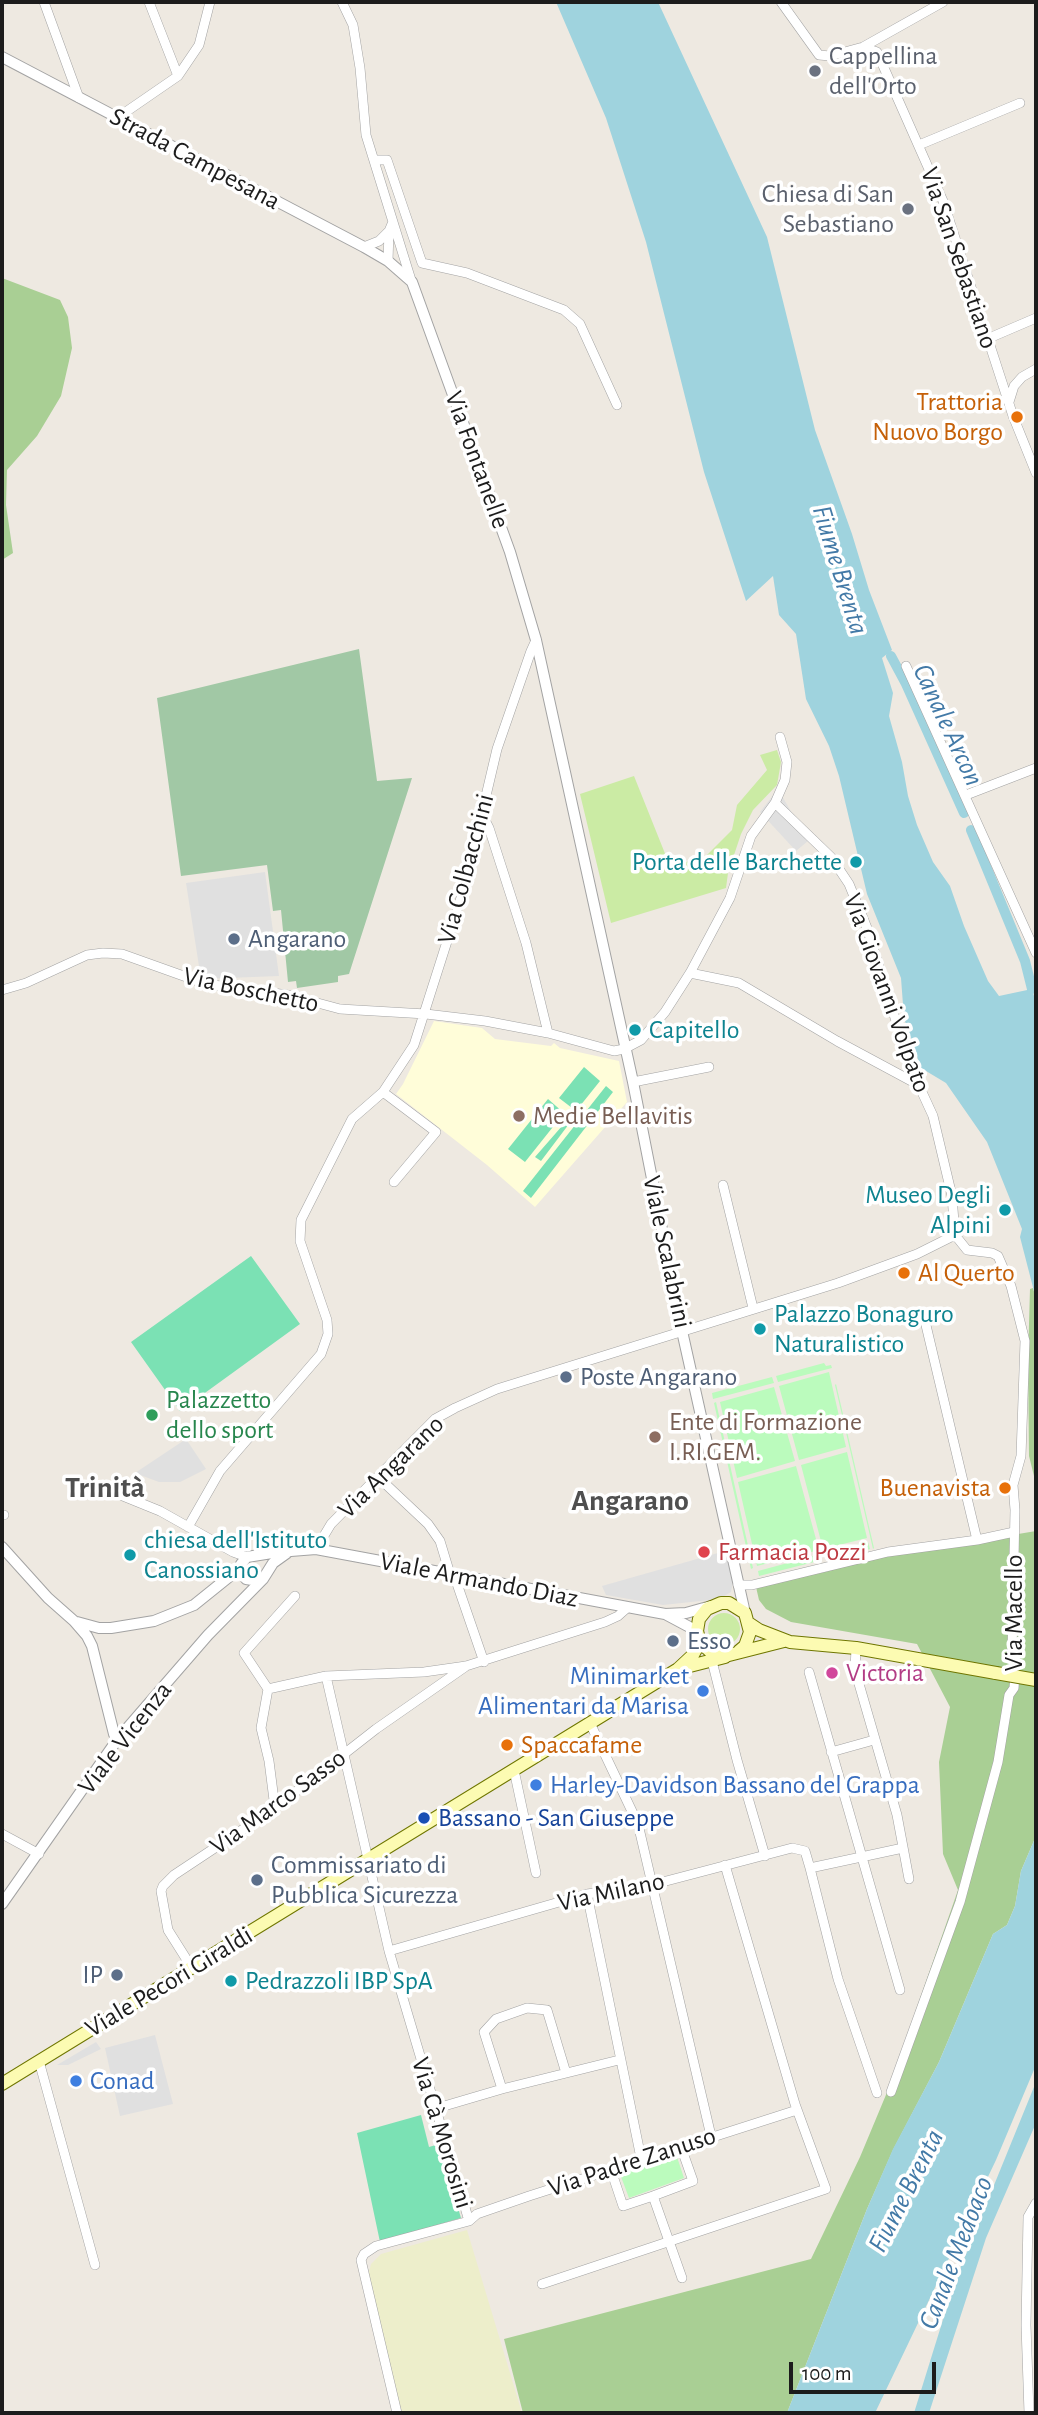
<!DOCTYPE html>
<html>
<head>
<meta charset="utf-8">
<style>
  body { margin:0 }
  #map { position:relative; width:1038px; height:2415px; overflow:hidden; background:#eee9e1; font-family:"Alegreya Sans",sans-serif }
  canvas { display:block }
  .frame { position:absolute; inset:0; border:4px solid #1c1c1c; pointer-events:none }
  .scale { position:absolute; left:789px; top:2362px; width:147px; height:32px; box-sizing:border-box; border:4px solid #1c1c1c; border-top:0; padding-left:9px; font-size:21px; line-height:24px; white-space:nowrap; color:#1c1c1c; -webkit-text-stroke:5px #fff; paint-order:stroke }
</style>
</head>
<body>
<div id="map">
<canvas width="1038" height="2415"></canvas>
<div class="frame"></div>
<div class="scale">100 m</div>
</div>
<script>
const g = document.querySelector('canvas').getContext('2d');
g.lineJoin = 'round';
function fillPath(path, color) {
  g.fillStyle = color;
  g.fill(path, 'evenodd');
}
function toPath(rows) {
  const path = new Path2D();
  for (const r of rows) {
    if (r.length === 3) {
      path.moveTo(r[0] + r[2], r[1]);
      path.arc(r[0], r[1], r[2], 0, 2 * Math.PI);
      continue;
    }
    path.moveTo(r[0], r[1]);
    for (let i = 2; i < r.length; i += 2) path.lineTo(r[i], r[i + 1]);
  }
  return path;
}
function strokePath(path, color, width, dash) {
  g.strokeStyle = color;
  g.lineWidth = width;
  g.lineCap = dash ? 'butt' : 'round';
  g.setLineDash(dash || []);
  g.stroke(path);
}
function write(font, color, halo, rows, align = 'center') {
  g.font = font + ' "Alegreya Sans",sans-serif';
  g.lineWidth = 7;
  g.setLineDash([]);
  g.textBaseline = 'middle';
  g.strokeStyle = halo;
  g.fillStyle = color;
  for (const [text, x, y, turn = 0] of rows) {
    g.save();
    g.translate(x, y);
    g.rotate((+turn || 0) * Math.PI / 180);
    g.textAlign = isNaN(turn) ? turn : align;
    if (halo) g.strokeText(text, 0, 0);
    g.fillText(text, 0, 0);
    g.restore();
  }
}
fillPath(toPath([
  [434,1021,482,1028,495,1039,551,1046,554,1043,560,1048,619,1061,627,1102,535,1207,487,1165,396,1094,403,1084]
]), '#fffdd9');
fillPath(toPath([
  [467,2230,522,2413,402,2413,368,2276,371,2264,381,2254]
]), '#edeecb');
fillPath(toPath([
  [777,750,781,762,777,785,753,810,741,834,728,873,726,888,611,923,580,794,634,776,670,866,705,857,732,830,737,805,767,770,760,755],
  [724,1629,16]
]), '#cbeba4');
fillPath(toPath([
  [2,278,60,300,68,317,72,348,61,396,37,436,7,470,6,505,13,553,2,560],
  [1033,1288,1036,1299,1036,1484,1029,1456,1028,1359,1030,1289],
  [1036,1531,1036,1836,1021,1871,1015,1906,1007,1925,993,1934,939,2062,893,2150,867,2209,787,2413,523,2413,504,2339,811,2259,860,2157,888,2090,958,1890,943,1854,939,1762,950,1707,917,1644,791,1622,766,1609,759,1600,756,1587,870,1559]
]), '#a9cf94');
fillPath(toPath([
  [359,649,377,781,412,778,349,974,338,976,338,982,297,988,296,981,288,982,281,910,273,911,267,865,181,876,157,698]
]), '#a1c8a5');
fillPath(toPath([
  [824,1363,826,1366,831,1365,832,1368,778,1382,776,1376],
  [829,1372,846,1447,799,1460,779,1386],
  [772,1377,774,1383,713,1399,712,1393],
  [836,1384,874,1548,873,1549,835,1385],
  [774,1387,795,1461,737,1478,720,1402],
  [716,1402,753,1568,751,1569,714,1403],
  [847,1452,867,1538,823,1549,801,1465],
  [796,1466,819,1550,757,1566,738,1482],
  [868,1542,870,1549,826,1560,824,1553],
  [821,1554,822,1560,759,1576,758,1571],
  [676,2154,684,2178,629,2198,620,2174]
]), '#bbfbbd');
fillPath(toPath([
  [584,1067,600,1081,576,1111,559,1098],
  [606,1086,613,1092,531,1198,523,1191],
  [548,1099,564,1113,525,1162,508,1149],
  [569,1118,572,1120,541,1161,535,1157],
  [251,1256,300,1324,180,1411,131,1342],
  [421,2115,429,2147,439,2144,461,2218,380,2242,357,2133]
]), '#7be1b4');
fillPath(toPath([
  [778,789,808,841,796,851,760,812],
  [265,872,279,976,201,979,186,883],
  [186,1439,206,1469,180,1482,159,1482,135,1473],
  [725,1551,733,1582,731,1592,719,1599,663,1605,606,1595,602,1586],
  [155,2035,173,2104,120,2116,105,2048],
  [96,2042,101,2049,68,2065,57,2065]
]), '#e0e0e0');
fillPath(toPath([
  [556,2,658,2,767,237,815,430,852,534,869,590,892,650,882,658,893,693,889,716,902,762,908,796,917,825,933,862,950,886,964,926,988,981,999,996,1032,989,1036,1003,1036,1299,1020,1237,1022,1229,987,1142,946,1083,921,1068,904,1018,901,978,867,894,839,776,829,746,806,699,796,634,779,615,773,576,746,601,704,472,646,242,606,118],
  [1036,1836,1036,2065,996,2160,875,2413,787,2413,867,2209,893,2149,939,2062,993,1934,1007,1925,1015,1906,1021,1871],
  [1036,2082,1036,2123,986,2238,929,2413,914,2413,955,2281]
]), '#9fd3de');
strokePath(toPath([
  [891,656,906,684,964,813],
  [971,830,1025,961,1032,989]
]), '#9fd3de', 10);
const minor = toPath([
  [44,2,79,98],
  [149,2,178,76],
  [342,2,353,25,360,68,366,135,411,280],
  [781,2,819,55,830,56,863,47,943,2],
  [863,47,877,52,943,201,1013,416,1036,473],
  [117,118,178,76,199,45,210,2],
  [919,145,1020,103],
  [375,160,387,160,422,263,467,273,564,310,580,324,617,405],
  [364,247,379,241,389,231],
  [388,261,389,231,392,224],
  [987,339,1036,318],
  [1009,402,1014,386,1022,377,1036,369],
  [906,666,1036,953],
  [966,795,1036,768],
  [775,803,831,857,849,884,867,928,910,1066,933,1116,952,1196,955,1235,967,1250,992,1253,998,1256,1011,1286,1025,1341,1021,1456,1013,1485,1015,1510,1012,1654,1016,1661,1014,1688,1009,1695,998,1762,960,1902,891,2092],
  [482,814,489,828,526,943,548,1033],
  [690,973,739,983,837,1041,917,1084],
  [2,990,26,983,87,955,103,953,122,954,206,984,288,995,340,1009,426,1014,485,1021,548,1033,614,1051,624,1049,641,1040,665,1012,690,973,730,898,751,836,775,803,785,780,787,762,780,737],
  [633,1082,709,1067],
  [383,1092,436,1132,394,1182],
  [723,1185,753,1308],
  [925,1321,977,1540],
  [378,1477,428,1524,440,1541,450,1574],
  [123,1496,160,1511,233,1552,247,1557],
  [2,1515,4,1515],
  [188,1527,220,1471,321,1354,328,1334,327,1320,300,1241,301,1220,352,1119,383,1092,414,1045,465,885,497,749,531,651,536,640],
  [316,1549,331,1524,435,1419,455,1408,497,1389,838,1283,917,1254,955,1235],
  [454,1575,484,1662],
  [738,1585,752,1585,888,1552,977,1540,1014,1532],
  [856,1648,855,1670,897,1815,909,1879],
  [712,1661,737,1760,765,1856],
  [809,1672,900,1990],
  [326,1676,389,1951,469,2221,376,2246,364,2254,361,2260,397,2413],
  [268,1689,244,1653,295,1596],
  [590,1723,638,1824,711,2136],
  [831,1752,874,1740],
  [514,1770,536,1873],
  [275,1808,269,1761,261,1728,268,1689,326,1676,424,1672,466,1666,605,1622,618,1616,627,1608],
  [2,1834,39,1854],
  [810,1868,838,1979,877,2093],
  [587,1894,641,2158],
  [389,1951,587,1894,651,1885,792,1848,805,1851,810,1868,903,1848],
  [192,1968,168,1930,161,1891,163,1886,174,1875,275,1808,376,1729,465,1667],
  [39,2061,95,2265],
  [502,2089,484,2032,496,2019,527,2008,547,2010,566,2073],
  [434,2109,502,2089,619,2060],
  [614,2179,623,2206,653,2196,682,2278],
  [653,2196,693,2181,681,2147],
  [469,2221,477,2214,529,2196,797,2110],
  [542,2284,826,2189,795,2104,725,1865],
  [1029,2413,1026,2325,1028,2217,1036,2203]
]);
const tertiary = toPath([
  [2,57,364,247,388,261,412,282,510,552,536,640,633,1082,682,1331,745,1613],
  [2,1547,48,1598,74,1621,87,1636,92,1646,114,1734,117,1740],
  [259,1581,246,1579,241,1572,241,1564,247,1557,278,1552,316,1549,665,1614,686,1613,711,1606],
  [667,1615,697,1631],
  [77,1622,99,1628,111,1628,154,1621,194,1605,240,1568],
  [2,1904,117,1740,208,1635,263,1579,273,1563,287,1553]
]);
const secondary = toPath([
  [750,1624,759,1630,790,1642,856,1648,996,1673],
  [739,1651,745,1646,750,1632,745,1613,729,1603,721,1603,707,1609,699,1619,697,1631,700,1642,712,1653,729,1655,784,1641],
  [678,1669,725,1657],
  [2,2084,678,1669,693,1655,700,1642]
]);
strokePath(minor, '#a3a3a3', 10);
strokePath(tertiary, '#a3a3a3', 12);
strokePath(secondary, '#6f7601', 14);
strokePath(minor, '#fff', 9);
strokePath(tertiary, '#fff', 10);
strokePath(secondary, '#fcfbb2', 12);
const secondaryBridge = toPath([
  [996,1673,1036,1680]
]);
strokePath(secondaryBridge, '#6f7601', 14, []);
strokePath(secondaryBridge, '#fcfbb2', 12);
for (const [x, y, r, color] of [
  [815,71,7,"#6b7280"],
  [908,209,7,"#6b7280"],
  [1017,417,7,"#e8710a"],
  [856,862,7,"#0f9aa8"],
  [234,939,7,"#5c6f8a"],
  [635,1030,7,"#0f9aa8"],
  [519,1116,7,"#8d6e63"],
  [1005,1210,7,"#0f9aa8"],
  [904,1273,7,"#e8710a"],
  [760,1329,7,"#0f9aa8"],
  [566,1377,7,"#5c6f8a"],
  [152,1415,7,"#2e9e5b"],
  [655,1437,7,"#8d6e63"],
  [1005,1488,7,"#e8710a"],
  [704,1552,7,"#e0444e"],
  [130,1555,7,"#0f9aa8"],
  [673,1641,7,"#5c6f8a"],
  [832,1673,7,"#d1479c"],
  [703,1691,7,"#3f7fe0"],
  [507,1745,7,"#e8710a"],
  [536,1785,7,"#3f7fe0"],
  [424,1818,7,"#1a4fb4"],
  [257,1880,7,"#5c6f8a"],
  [117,1975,7,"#5c6f8a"],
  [231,1981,7,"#0f9aa8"],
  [76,2081,7,"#3f7fe0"]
]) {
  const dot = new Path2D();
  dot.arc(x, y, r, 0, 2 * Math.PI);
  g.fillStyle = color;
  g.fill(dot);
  strokePath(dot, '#fff', 2.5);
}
write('26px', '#5b616d', '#fff', [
  ["Cappellina",829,56],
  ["dell'Orto",829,86],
  ["Chiesa di San",894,194,"right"],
  ["Sebastiano",894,224,"right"]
], 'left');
write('26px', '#1c1c1c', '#fff', [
  ["Strada Campesana",195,159,28],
  ["Via San Sebastiano",959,258,71],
  ["Via Fontanelle",477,460,70],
  ["Via Colbacchini",466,869,-75],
  ["Via Boschetto",251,990,12],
  ["Via Giovanni Volpato",887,993,70],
  ["Viale Scalabrini",667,1252,78],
  ["Via Angarano",391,1467,-44],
  ["Viale Armando Diaz",479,1580,11],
  ["Via Macello",1014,1613,-90],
  ["Viale Vicenza",125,1738,-52],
  ["Via Marco Sasso",278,1802,-36],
  ["Via Milano",611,1892,-12],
  ["Viale Pecori Giraldi",169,1982,-31],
  ["Via Cà Morosini",442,2133,73],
  ["Via Padre Zanuso",632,2162,-18]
]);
write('26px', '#c56008', '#fff', [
  ["Trattoria",1003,402],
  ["Nuovo Borgo",1003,432],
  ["Al Querto",918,1273,"left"],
  ["Buenavista",991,1488],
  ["Spaccafame",521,1745,"left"]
], 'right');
write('26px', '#0d838f', '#fff', [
  ["Porta delle Barchette",842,862,"right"],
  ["Capitello",649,1030],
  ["Museo Degli",991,1195,"right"],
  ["Alpini",991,1225,"right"],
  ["Palazzo Bonaguro",774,1314],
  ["Naturalistico",774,1344],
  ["chiesa dell'Istituto",144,1540],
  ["Canossiano",144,1570],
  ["Pedrazzoli IBP SpA",245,1981]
], 'left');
write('26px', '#4e5e75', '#fff', [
  ["Angarano",248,939],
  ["Poste Angarano",580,1377],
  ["Esso",687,1641],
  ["Commissariato di",271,1865],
  ["Pubblica Sicurezza",271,1895],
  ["IP",103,1975,"right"]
], 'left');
write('26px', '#785e54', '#fff', [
  ["Medie Bellavitis",533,1116],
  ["Ente di Formazione",669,1422],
  ["I.RI.GEM.",669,1452]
], 'left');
write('26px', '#27864d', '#fff', [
  ["Palazzetto",166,1400],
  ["dello sport",166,1430]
], 'left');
write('26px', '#be3a42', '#fff', [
  ["Farmacia Pozzi",718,1552]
], 'left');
write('26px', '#b23c85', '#fff', [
  ["Victoria",846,1673]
], 'left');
write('26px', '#366cbe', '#fff', [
  ["Minimarket",689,1676,"right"],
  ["Alimentari da Marisa",689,1706,"right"],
  ["Harley-Davidson Bassano del Grappa",550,1785],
  ["Conad",90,2081]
], 'left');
write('26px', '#164399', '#fff', [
  ["Bassano - San Giuseppe",438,1818]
], 'left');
write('italic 28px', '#437aa7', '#fff', [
  ["Fiume Brenta",840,570,73],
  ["Canale Arcon",948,725,65],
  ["Fiume Brenta",906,2191,-63],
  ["Canale Medoaco",956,2253,-69]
]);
write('bold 30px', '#4f4f4f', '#fff', [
  ["Trinità",105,1488],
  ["Angarano",630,1501]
]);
</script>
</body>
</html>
